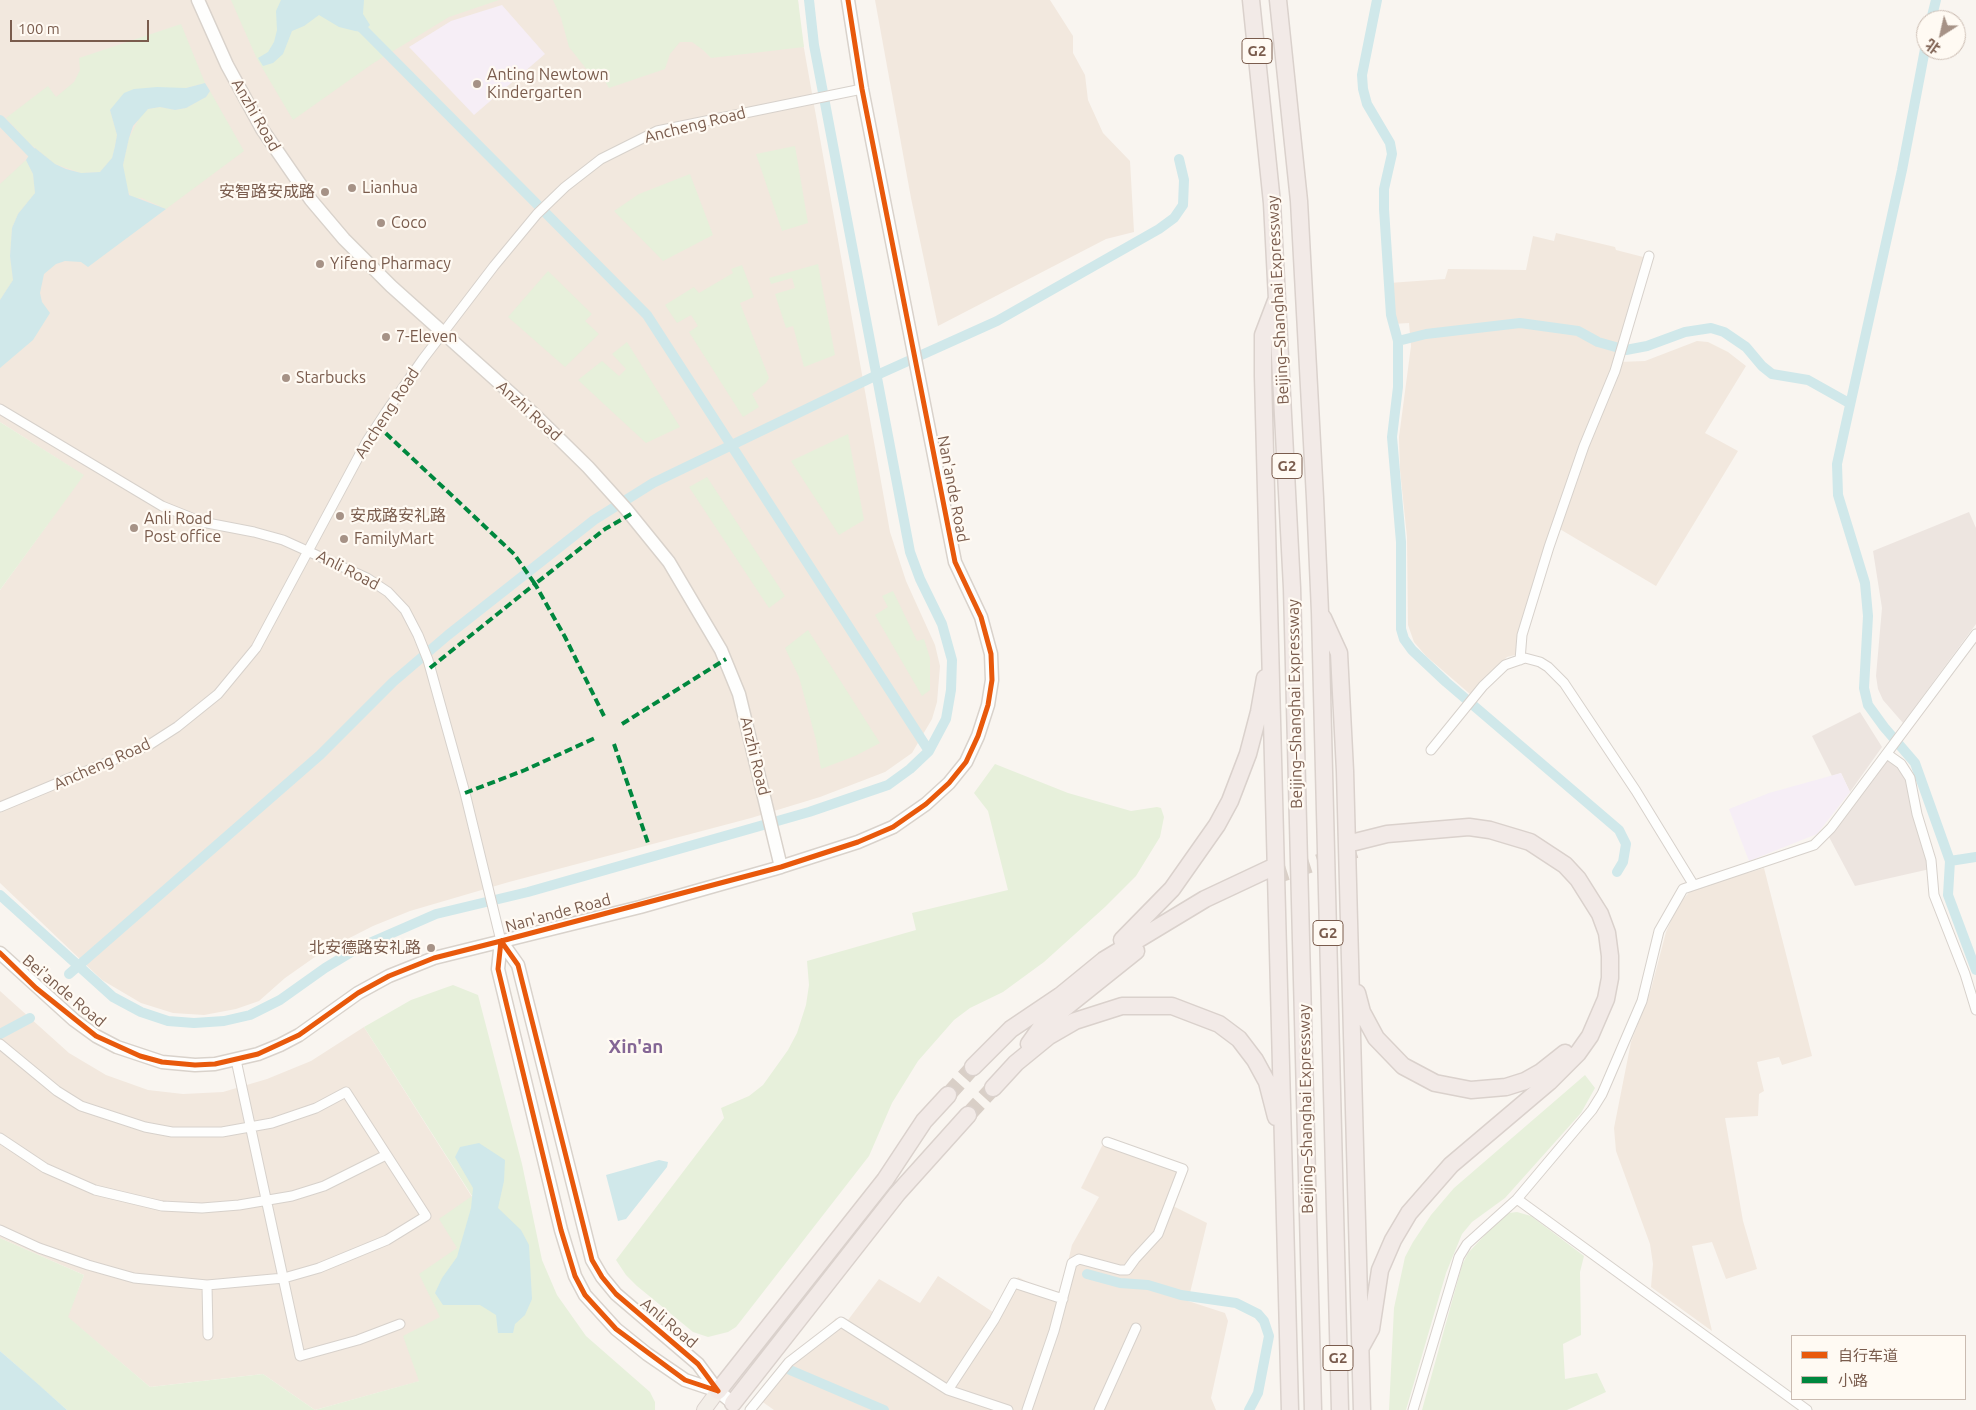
<!DOCTYPE html>
<html>
<head>
<meta charset="utf-8">
<style>
  body { margin:0 }
  #map { position:relative; width:1976px; height:1410px; overflow:hidden; background:#f9f5f0; font-family:Ubuntu,"Noto Sans SC",sans-serif }
  canvas { display:block }
  .legend { position:absolute; left:1791px; top:1335px; width:175px; height:65px; box-sizing:border-box; background:#fffaf3; border:1px solid #cabbb1; margin:0; padding:6px 9px; list-style:none; font-size:15px; color:#7a5c4d }
  .legend li { display:flex; align-items:center; gap:10px; height:25px }
  .legend b { width:25px; border:1px solid #cabbb1 }
  .north { position:absolute; left:1916px; top:10px; width:50px; height:50px; box-sizing:border-box; background:#fffaf3; border:1px solid #cabbb1; border-radius:50%; rotate:215deg; font-size:14px; font-weight:700; line-height:20px; text-align:center; color:#7a5c4d }
  .north::after { content:''; display:block; margin:auto; width:18px; height:22px; background:#a69286; clip-path:polygon(50% 0,100% 100%,50% 72%,0 100%) }
  .scale { position:absolute; left:10px; top:20px; width:139px; height:22px; box-sizing:border-box; border:2px solid #7a5c4d; border-top:0; padding-left:6px; font-size:15px; line-height:18px; white-space:nowrap; color:#7a5c4d; -webkit-text-stroke:4px #fffaf3; paint-order:stroke }
</style>
</head>
<body>
<div id="map">
<canvas width="1976" height="1410"></canvas>
<ul class="legend">
<li><b style="height:6px;background:#e8590c"></b>自行车道</li>
<li><b style="height:6px;background:#00873e"></b>小路</li>
</ul>
<div class="north">北</div>
<div class="scale">100 m</div>
</div>
<script>
const g = document.querySelector('canvas').getContext('2d');
g.lineJoin = 'round';
function fillPath(path, color) {
  g.fillStyle = color;
  g.fill(path, 'evenodd');
}
function toPath(rows) {
  const path = new Path2D();
  for (const r of rows) {
    path.moveTo(r[0], r[1]);
    for (let i = 2; i < r.length; i += 2) path.lineTo(r[i], r[i + 1]);
  }
  return path;
}
function strokePath(path, color, width, dash) {
  g.strokeStyle = color;
  g.lineWidth = width;
  g.lineCap = dash ? 'butt' : 'round';
  g.setLineDash(dash || []);
  g.stroke(path);
}
function write(font, color, halo, rows, align = 'center') {
  g.font = font + ' Ubuntu,"Noto Sans SC",sans-serif';
  g.lineWidth = 4.5;
  g.setLineDash([]);
  g.textBaseline = 'middle';
  g.strokeStyle = halo;
  g.fillStyle = color;
  for (const [text, x, y, turn = 0] of rows) {
    g.save();
    g.translate(x, y);
    g.rotate((+turn || 0) * Math.PI / 180);
    g.textAlign = isNaN(turn) ? turn : align;
    if (halo) g.strokeText(text, 0, 0);
    g.fillText(text, 0, 0);
    g.restore();
  }
}
fillPath(toPath([
  [0,0,798,0,800,26,890,532,906,581,935,645,940,666,937,702,932,719,912,753,885,772,820,797,751,818,509,882,410,911,373,926,322,952,285,978,259,1001,236,1009,204,1015,173,1013,141,1003,102,980,0,883,0,590,83,475,0,422],
  [875,0,1050,0,1073,36,1073,53,1085,75,1088,100,1103,133,1130,161,1134,232,1106,239,938,326,911,198],
  [1556,233,1615,247,1616,250,1651,259,1619,362,1645,361,1697,341,1708,342,1728,352,1746,366,1705,433,1738,451,1656,586,1558,528,1524,636,1524,653,1507,657,1470,694,1426,656,1414,642,1408,625,1407,537,1400,470,1399,437,1411,346,1409,323,1392,324,1389,283,1445,279,1448,269,1526,270,1533,236,1554,241],
  [1764,868,1812,1056,1782,1065,1779,1057,1757,1062,1764,1091,1759,1094,1758,1116,1725,1118,1743,1221,1757,1269,1726,1279,1712,1242,1692,1246,1712,1331,1651,1287,1653,1264,1650,1244,1616,1151,1614,1128,1631,1042,1651,989,1666,932,1678,905,1692,889],
  [0,991,69,1053,106,1075,148,1090,183,1094,223,1092,267,1079,311,1061,364,1027,472,1197,440,1317,420,1381,315,1410,263,1374,150,1387,67,1317,84,1275,0,1238],
  [1105,1140,1188,1169,1173,1206,1207,1223,1188,1301,1225,1313,1228,1321,1211,1398,1216,1410,774,1410,757,1398,836,1318,845,1324,879,1279,920,1303,938,1276,996,1314,1018,1277,1043,1290,1060,1295,1072,1245,1099,1197,1081,1188]
]), '#f2e8de');
fillPath(toPath([
  [1969,512,1976,528,1976,624,1903,723,1883,700,1878,689,1876,676,1882,608,1873,551],
  [1860,712,1882,747,1850,792,1841,773,1832,776,1812,736],
  [1887,760,1898,767,1907,780,1930,869,1855,886,1829,837]
]), '#ede5e0');
fillPath(toPath([
  [502,5,545,54,474,115,409,47,451,21],
  [1841,773,1850,792,1817,834,1749,861,1729,809,1769,793]
]), '#f6eef6');
fillPath(toPath([
  [231,0,499,0,449,17,372,64,293,120,257,59],
  [553,0,798,0,804,47,711,58,703,50,692,42,680,42,670,54,665,69,609,88,603,78,595,80,569,47,561,18],
  [181,24,205,83,186,88,175,88,110,110,117,135,115,146,112,158,100,172,81,173,55,164,29,143,6,118,48,86,56,97,74,82,80,70,79,58],
  [210,91,244,151,166,209,142,198,132,198,125,186,123,165,129,138,141,115,148,109,160,107,175,110,186,108,206,97],
  [795,146,808,223,782,231,756,154],
  [26,160,33,174,35,193,18,214,12,228,10,256,13,280,0,300,0,184],
  [690,174,713,235,663,261,614,211,639,194],
  [818,264,835,355,804,367,793,326,786,328,775,294,795,288,792,278,771,284,769,278],
  [742,265,754,297,740,303,769,378,766,383,752,394,759,407,743,417,689,332,698,326,691,315,677,323,665,305,694,287,699,293,733,273,731,269],
  [548,271,592,314,585,321,599,334,565,367,508,317],
  [627,342,680,427,646,443,578,380,602,361,619,376,626,369,612,354],
  [0,422,84,475,0,590],
  [848,434,864,520,839,535,791,461],
  [707,477,785,596,769,608,689,487],
  [893,591,917,641,924,639,930,658,930,690,922,696,875,615,888,607,882,596],
  [808,630,880,743,855,756,821,769,816,740,799,677,785,648],
  [995,764,1068,793,1131,811,1157,807,1161,808,1164,817,1160,837,1136,876,1105,907,1044,962,1003,992,970,1008,954,1020,918,1061,892,1103,869,1156,736,1327,728,1332,708,1337,693,1332,637,1286,626,1275,616,1260,724,1118,721,1108,749,1096,763,1085,788,1050,797,1033,806,1005,809,985,807,961,916,930,912,913,1008,890,988,811,974,793],
  [453,985,478,995,522,1164,542,1260,557,1295,586,1336,650,1392,655,1402,655,1410,67,1410,0,1351,0,1238,84,1275,68,1317,150,1387,263,1374,315,1410,419,1381,403,1336,440,1317,419,1274,457,1248,439,1219,472,1196,364,1027,411,1000],
  [1585,1075,1595,1088,1581,1113,1505,1198,1472,1222,1462,1234,1446,1273,1406,1410,1389,1410,1394,1308,1405,1257,1413,1242,1431,1215,1454,1188],
  [1517,1212,1531,1216,1584,1256,1580,1272,1581,1335,1563,1344,1565,1379,1597,1373,1606,1392,1567,1410,1422,1410,1462,1265,1468,1253,1497,1222,1509,1213]
]), '#e7f0db');
fillPath(toPath([
  [281,0,364,0,363,14,370,25,363,32,355,31,339,27,319,15,304,26,292,31,283,54,273,63,263,66,258,58,268,52,274,42,277,30,276,11],
  [205,83,210,91,206,97,186,108,175,110,160,107,148,109,133,126,129,138,123,165,129,195,166,209,88,267,81,262,65,261,56,264,44,274,40,293,42,302,50,313,33,340,0,368,0,300,13,280,10,256,12,228,18,214,35,193,33,174,26,160,31,152,35,148,55,164,66,169,81,173,100,172,112,158,115,146,117,135,110,110,124,93,134,89,157,87,186,88],
  [479,1143,505,1160,504,1181,498,1208,521,1230,529,1245,532,1299,525,1315,515,1324,513,1333,498,1333,496,1315,480,1305,443,1305,435,1293,442,1278,457,1257,471,1208,473,1188,455,1157,460,1147],
  [659,1160,668,1162,667,1167,626,1219,618,1221,606,1175],
  [0,1351,38,1384,67,1410,0,1410]
]), '#d0e8ea');
strokePath(toPath([
  [1377,0,1362,75,1363,89,1367,104,1390,143,1392,154,1384,189,1384,209,1391,315,1398,341,1398,387,1392,437,1401,542,1401,629,1404,639,1412,650,1446,682,1619,830,1626,844,1623,862,1617,872],
  [1931,20,1936,0],
  [359,25,647,315,929,751],
  [1926,44,1902,170,1837,464,1838,495,1865,583,1868,616,1864,688,1868,705,1884,727,1915,763,1950,861,1948,895,1976,970],
  [0,120,31,152],
  [1398,341,1426,334,1520,323,1578,331,1598,342,1626,350,1647,346,1685,332,1711,328,1724,332,1746,347,1762,366,1772,374,1808,380,1849,403],
  [1950,861,1976,857],
  [0,895,113,997,141,1012,168,1021,194,1023,224,1021,250,1015,280,1000,325,968,358,948,436,914,528,892,809,812,888,785,910,769,929,751,946,719,951,690,952,660,942,624,920,579,910,552,814,45,809,0],
  [69,974,320,755,393,682,448,635,594,520,653,483,877,375,997,321,1159,229,1174,218,1183,205,1184,180,1179,159],
  [0,1034,30,1018],
  [1087,1274,1120,1283,1148,1285,1181,1295,1236,1303,1258,1314,1264,1321,1269,1336,1258,1393,1249,1410],
  [790,1370,884,1410]
]), '#d0e8ea', 10);
strokePath(toPath([
  [1272,877,1356,850],
  [948,1095,973,1067],
  [968,1115,993,1088]
]), '#d9cfc7', 16, [16, 8]);
const street = toPath([
  [0,409,162,506,202,522,254,532,283,540,367,578,388,592,405,610,418,635,428,660,465,793,501,941],
  [1520,660,1522,635,1549,547,1584,446,1615,371,1649,256],
  [1431,750,1483,686,1505,665,1525,658,1540,662,1548,667,1564,683,1636,791,1693,884],
  [1887,754,1901,764,1910,778,1917,814,1931,860,1934,895,1965,974,1976,1010],
  [0,807,149,745,177,727,218,694,256,648,367,441,386,412,423,359,494,266,537,214,565,187,601,159,657,131,862,89],
  [0,1044,57,1091,81,1106,145,1127,172,1132,222,1132,272,1123,316,1108,346,1092,426,1216,387,1240,319,1268,284,1278,207,1285,134,1278,88,1265,39,1248,0,1230],
  [236,1060,300,1356,358,1340,400,1324],
  [0,1138,45,1168,95,1190,162,1206,202,1208,239,1205,292,1196,324,1186,386,1155],
  [1517,1199,1807,1410],
  [207,1285,208,1335],
  [948,1390,994,1320,1014,1283,1063,1299],
  [750,1410,789,1362,841,1322,948,1390,1008,1410],
  [1027,1410,1054,1331,1072,1263,1079,1259,1120,1270,1127,1270,1135,1259,1158,1234,1183,1169,1107,1142],
  [1099,1410,1136,1328],
  [1413,1410,1459,1257,1467,1244,1517,1199,1592,1110,1602,1094,1642,1001,1659,931,1683,889,1814,845,1831,828,1976,634]
]);
const secondary = toPath([
  [774,869,858,842,893,827,926,804,949,783,966,762,978,736,988,705,992,680,991,654,981,617,955,562,862,89,848,0],
  [501,941,498,969,561,1230,575,1276,585,1295,616,1329,647,1354,685,1380,718,1391,733,1403],
  [501,941,518,965,592,1260,602,1277,616,1294,698,1364,718,1391],
  [0,953,74,1020,96,1036,117,1047,162,1062,195,1065,215,1064,258,1054,280,1045,299,1035,358,993,389,976,434,958,640,907,781,867,739,694,721,650,669,562,626,509,588,467,535,415,391,286,344,239,311,200,262,129,227,65,198,0]
]);
const primary = toPath([
  [704,1410,718,1391]
]);
const highway = toPath([
  [1251,0,1272,203,1292,588,1313,1410],
  [1278,0,1299,201,1315,498,1320,612,1340,1410],
  [1276,301,1263,335,1263,376,1290,1410],
  [1323,618,1339,653,1345,771,1362,1410],
  [1355,842,1387,834,1469,827,1490,830,1530,842,1565,865,1578,879,1600,914,1607,933,1610,956,1610,978,1606,999,1590,1036,1578,1053,1549,1082,1451,1165,1409,1213,1393,1240,1380,1270,1371,1329,1360,1349],
  [1122,940,1172,889,1217,825,1230,801,1248,754,1259,712,1265,678],
  [1357,993,1362,1012,1376,1038,1403,1066,1435,1083,1471,1090,1506,1087,1525,1081,1541,1072,1565,1053],
  [1029,1044,1041,1027,1136,951],
  [973,1067,1011,1029,1060,996,1104,960,1205,899,1271,868],
  [993,1088,1016,1063,1049,1036,1075,1021,1122,1006,1172,1006,1219,1024,1239,1039,1255,1060,1267,1082,1276,1117],
  [718,1391,885,1180,924,1121,948,1095],
  [733,1403,897,1194,968,1115]
]);
strokePath(street, '#d7d1cb', 11);
strokePath(secondary, '#d9d2cb', 15);
strokePath(primary, '#dad1cc', 16);
strokePath(highway, '#dad1cc', 19);
strokePath(street, '#fefefd', 9);
strokePath(secondary, '#fefefd', 12);
strokePath(primary, '#f3eee8', 14);
strokePath(highway, '#f2eae7', 16);
strokePath(toPath([
  [377,425,514,554,535,584,605,529,631,514],
  [430,668,535,584,565,637,604,716],
  [622,724,726,659],
  [614,744,648,843],
  [465,793,525,770,595,738]
]), '#00873e', 4, [8, 4]);
strokePath(toPath([
  [501,941,781,867,858,842,893,827,926,804,949,783,966,762,978,736,988,705,992,680,991,654,981,617,955,562,862,89,848,0],
  [501,941,498,969,561,1230,575,1276,585,1295,616,1329,685,1380,718,1391],
  [501,941,518,965,592,1260,602,1277,616,1294,698,1364,718,1391],
  [0,953,36,988,96,1036,140,1056,162,1062,195,1065,215,1064,258,1054,299,1035,358,993,389,976,434,958,509,939]
]), '#e8590c', 5);
for (const [x, y, r, color] of [
  [477,84,5,"#a69286"],
  [352,188,5,"#a69286"],
  [325,192,5,"#a69286"],
  [381,223,5,"#a69286"],
  [320,264,5,"#a69286"],
  [386,337,5,"#a69286"],
  [286,378,5,"#a69286"],
  [340,516,5,"#a69286"],
  [134,528,5,"#a69286"],
  [344,539,5,"#a69286"],
  [431,948,5,"#a69286"]
]) {
  const dot = new Path2D();
  dot.arc(x, y, r, 0, 2 * Math.PI);
  g.fillStyle = color;
  g.fill(dot);
  strokePath(dot, '#fffaf3', 2);
}
for (const [x, y, w] of [
  [1257,51,30],
  [1287,466,30],
  [1328,933,30],
  [1338,1358,30]
]) {
  const box = new Path2D();
  box.roundRect(x - w / 2, y - 12.5, w, 25, 4);
  g.fillStyle = '#fffaf3';
  g.fill(box);
  strokePath(box, '#7a5c4d', 1);
}
write('bold 15px', '#7a5c4d', null, [
  ["G2",1257,51],
  ["G2",1287,466],
  ["G2",1328,933],
  ["G2",1338,1358]
]);
write('16px', '#7a5c4d', '#fffaf3', [
  ["Anting Newtown",487,75],
  ["Kindergarten",487,93],
  ["Lianhua",362,188],
  ["安智路安成路",315,192,"right"],
  ["Coco",391,223],
  ["Yifeng Pharmacy",330,264],
  ["7-Eleven",396,337],
  ["Starbucks",296,378],
  ["安成路安礼路",350,516],
  ["Anli Road",144,519],
  ["Post office",144,537],
  ["FamilyMart",354,539],
  ["北安德路安礼路",421,948,"right"]
], 'left');
write('16px', '#7a5c4d', '#fffaf3', [
  ["Anzhi Road",256,115,60],
  ["Ancheng Road",695,125,-14],
  ["Beijing–Shanghai Expressway",1278,300,-93],
  ["Anzhi Road",529,411,42],
  ["Ancheng Road",387,413,-57],
  ["Nan'ande Road",953,489,79],
  ["Anli Road",348,570,27],
  ["Beijing–Shanghai Expressway",1295,704,-91],
  ["Anzhi Road",755,756,76],
  ["Ancheng Road",102,764,-24],
  ["Nan'ande Road",558,913,-15],
  ["Bei'ande Road",64,991,40],
  ["Beijing–Shanghai Expressway",1306,1109,-91],
  ["Anli Road",669,1323,40]
]);
write('bold 19px', '#846695', '#fffaf3', [
  ["Xin'an",636,1047]
]);
</script>
</body>
</html>
